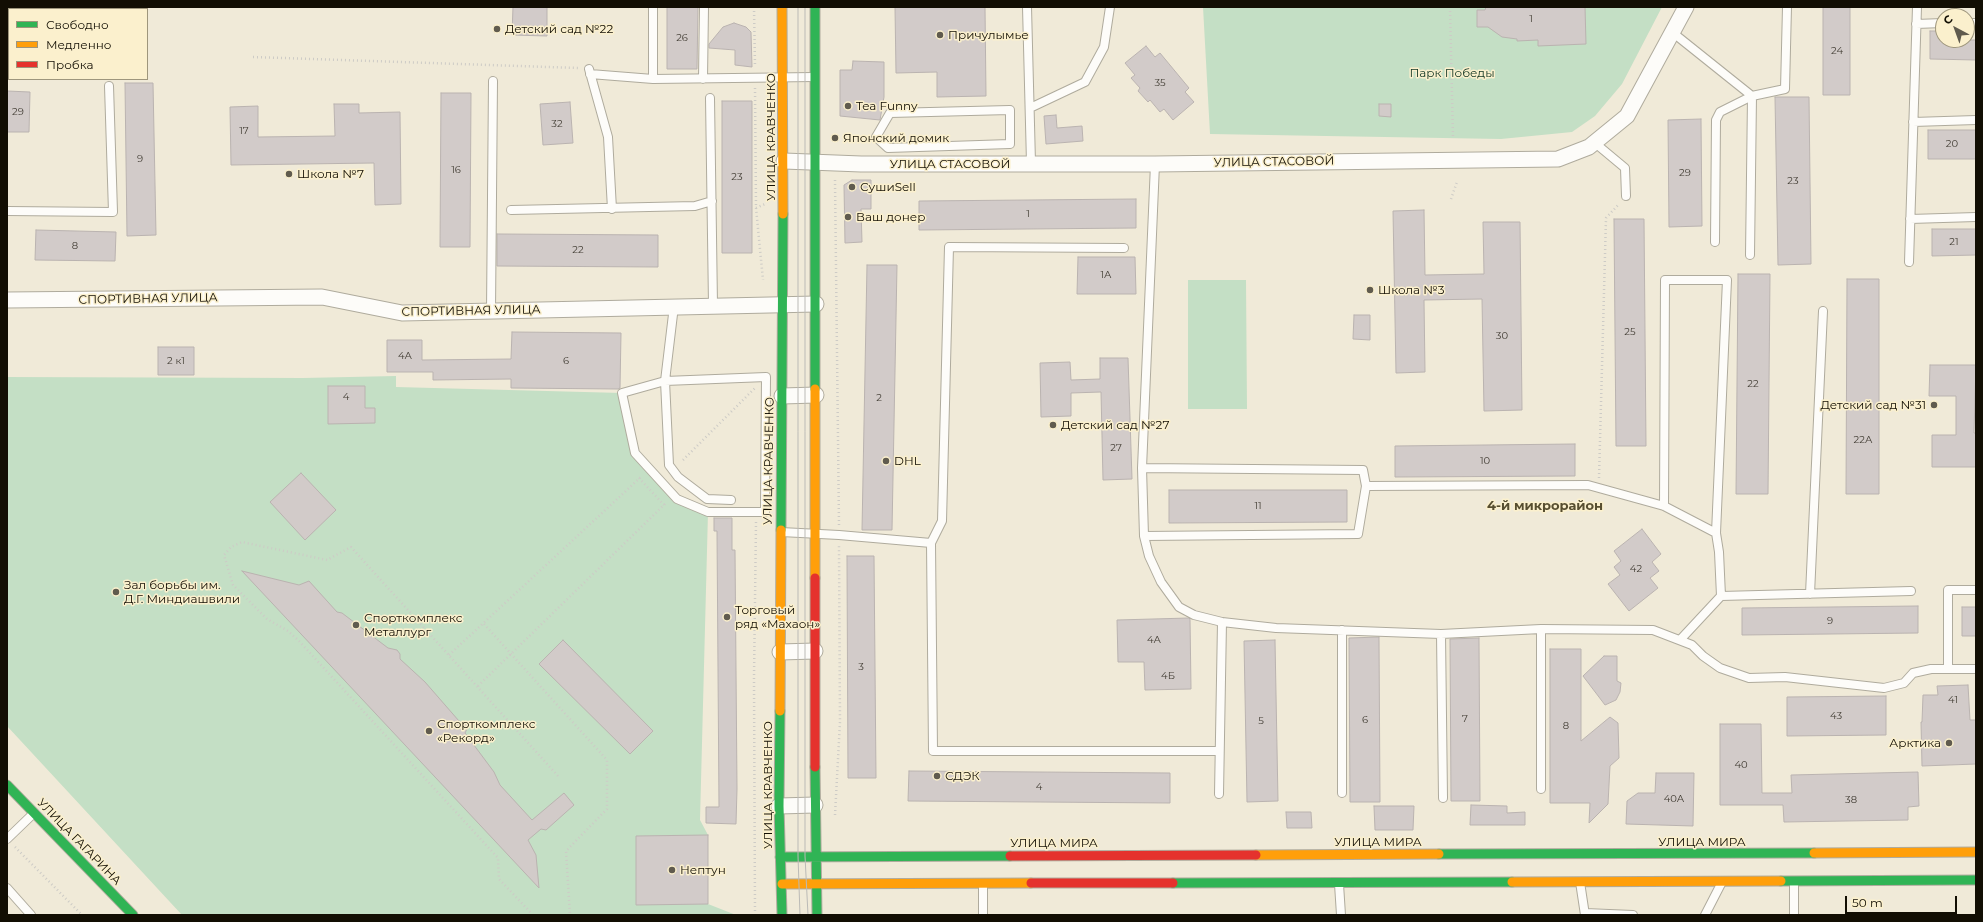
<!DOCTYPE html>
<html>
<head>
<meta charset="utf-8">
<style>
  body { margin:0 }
  #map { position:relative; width:1983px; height:922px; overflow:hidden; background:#f0ead8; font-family:Montserrat,sans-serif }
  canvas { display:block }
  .frame { position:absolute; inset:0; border:8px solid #120e03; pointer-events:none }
  .legend { position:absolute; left:8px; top:8px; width:140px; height:72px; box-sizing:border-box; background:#fbf0cd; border:1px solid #9e967c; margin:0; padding:5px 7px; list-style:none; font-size:12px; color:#120e03 }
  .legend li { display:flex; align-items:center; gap:8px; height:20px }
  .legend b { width:20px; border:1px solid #9e967c }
  .north { position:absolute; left:1935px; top:8px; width:40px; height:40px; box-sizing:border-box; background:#fbf0cd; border:1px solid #9e967c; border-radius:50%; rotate:319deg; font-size:11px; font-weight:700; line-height:16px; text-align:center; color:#120e03 }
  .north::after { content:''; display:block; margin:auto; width:14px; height:18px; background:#605b4e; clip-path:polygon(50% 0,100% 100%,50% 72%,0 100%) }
  .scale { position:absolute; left:1845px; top:896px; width:112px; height:18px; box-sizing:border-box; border:2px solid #120e03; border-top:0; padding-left:5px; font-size:12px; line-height:14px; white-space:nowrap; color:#120e03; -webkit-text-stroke:3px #fbf0cd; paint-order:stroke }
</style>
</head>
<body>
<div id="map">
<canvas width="1983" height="922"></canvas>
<div class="frame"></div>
<ul class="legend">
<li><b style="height:5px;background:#30b455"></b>Свободно</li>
<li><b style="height:5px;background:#ff9f0a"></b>Медленно</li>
<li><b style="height:5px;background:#e5322d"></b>Пробка</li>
</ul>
<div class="north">С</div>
<div class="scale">50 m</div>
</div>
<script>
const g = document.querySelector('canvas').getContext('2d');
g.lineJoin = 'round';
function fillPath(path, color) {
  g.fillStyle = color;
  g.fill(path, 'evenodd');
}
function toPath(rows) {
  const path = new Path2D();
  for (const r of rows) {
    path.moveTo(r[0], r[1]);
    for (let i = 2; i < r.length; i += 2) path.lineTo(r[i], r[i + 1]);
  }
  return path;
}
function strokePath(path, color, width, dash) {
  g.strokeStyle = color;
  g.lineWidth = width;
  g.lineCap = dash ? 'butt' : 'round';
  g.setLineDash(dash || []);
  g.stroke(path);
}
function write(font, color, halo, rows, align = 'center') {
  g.font = font + ' Montserrat,sans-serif';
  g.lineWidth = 3;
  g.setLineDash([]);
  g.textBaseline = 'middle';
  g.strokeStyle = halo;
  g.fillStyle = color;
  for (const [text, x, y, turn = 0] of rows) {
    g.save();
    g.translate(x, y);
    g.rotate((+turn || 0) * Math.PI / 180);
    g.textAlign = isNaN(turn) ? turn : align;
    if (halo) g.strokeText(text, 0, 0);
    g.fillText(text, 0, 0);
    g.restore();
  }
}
fillPath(toPath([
  [1203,7,1662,7,1622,84,1595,116,1572,132,1501,139,1210,134],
  [1188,280,1246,280,1247,409,1188,409],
  [396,376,396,387,622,393,635,453,673,496,708,512,700,820,708,835,708,904,736,915,182,915,7,726,7,377,303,378]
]), '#c4dfc5');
const building = toPath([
  [513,7,547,7,547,36,512,35,513,7],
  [667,7,698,7,697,69,667,69,667,7],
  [895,7,985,7,986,96,937,97,937,72,896,73,895,7],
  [1486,7,1585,7,1586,44,1538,46,1538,40,1517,41,1517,39,1502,37,1488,27,1477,27,1477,10,1485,10,1486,7],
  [1823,7,1850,7,1850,95,1823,95,1823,7],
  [734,23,746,27,751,32,752,67,735,65,735,50,709,48,709,44,723,27,734,23],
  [1930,31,1943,31,1943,40,1976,40,1976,60,1930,59,1930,31],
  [1146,46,1155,57,1160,53,1189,88,1185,92,1194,102,1173,120,1164,109,1160,112,1150,100,1148,102,1138,91,1140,88,1131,78,1135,75,1125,63,1146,46],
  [853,61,884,62,884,97,880,120,840,116,840,70,852,70,853,61],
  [125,83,153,83,156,235,127,236,125,83],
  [7,91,30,92,29,132,7,132,7,91],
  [441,93,471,93,470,247,440,247,441,93],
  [1775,97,1809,97,1811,264,1778,265,1775,97],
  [722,101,752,101,752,253,722,253,722,101],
  [570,102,573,143,543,145,540,104,570,102],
  [334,104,359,104,359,113,400,112,401,204,375,205,374,163,231,165,230,107,258,106,258,137,335,136,334,104],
  [1379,104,1391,104,1391,117,1379,116,1379,104],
  [1056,115,1057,128,1082,126,1083,141,1046,144,1044,116,1056,115],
  [1701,119,1702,226,1669,227,1668,120,1701,119],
  [1928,130,1976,130,1976,159,1928,159,1928,130],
  [852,180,871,180,871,209,861,209,862,242,845,243,844,185,852,180],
  [1136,199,1136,228,919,230,919,201,1136,199],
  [1424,210,1425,275,1484,274,1483,222,1520,222,1522,410,1484,411,1482,299,1424,300,1425,372,1396,373,1393,211,1424,210],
  [1614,219,1644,219,1646,446,1616,446,1614,219],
  [1932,229,1976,229,1976,255,1932,256,1932,229],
  [36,230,116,232,115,261,35,260,36,230],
  [497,234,658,235,658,267,497,266,497,234],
  [1078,257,1135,257,1136,294,1077,294,1078,257],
  [867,265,897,265,892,530,862,530,867,265],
  [1738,274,1770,274,1768,494,1736,494,1738,274],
  [1847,279,1879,279,1879,494,1846,494,1847,279],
  [1354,315,1370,315,1370,340,1353,339,1354,315],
  [512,332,621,333,620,388,618,389,511,388,511,379,433,380,433,372,387,372,387,340,422,340,422,360,511,359,512,332],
  [158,347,194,347,194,375,158,375,158,347],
  [1100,358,1128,358,1132,479,1103,480,1101,392,1071,393,1071,416,1041,417,1040,363,1070,362,1071,380,1100,379,1100,358],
  [1930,365,1976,365,1974,433,1976,433,1976,467,1932,467,1932,435,1956,435,1956,396,1929,396,1930,365],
  [328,386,365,386,365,408,375,408,375,423,328,424,328,386],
  [1575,444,1575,476,1395,477,1395,446,1575,444],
  [301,473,336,510,305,540,270,502,301,473],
  [1169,490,1347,490,1347,522,1169,523,1169,490],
  [714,518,732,518,732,550,735,550,737,789,736,824,706,823,706,807,719,807,717,531,714,531,714,518],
  [1642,529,1661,554,1652,562,1659,571,1650,578,1658,588,1629,611,1608,584,1620,575,1614,567,1621,561,1614,551,1642,529],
  [847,556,874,556,876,778,848,778,847,556],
  [242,571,299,585,309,581,337,612,342,613,388,648,397,650,400,654,400,659,425,682,459,721,466,724,467,729,465,733,494,772,500,785,532,820,564,793,574,805,546,830,541,829,528,840,536,855,539,888,242,571],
  [1918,606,1918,633,1742,635,1742,608,1918,606],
  [1962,607,1976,607,1976,636,1962,636,1962,607],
  [1189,618,1190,619,1191,689,1145,690,1144,662,1118,662,1117,620,1189,618],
  [1379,637,1380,802,1350,802,1349,638,1379,637],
  [1479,638,1480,801,1451,801,1450,639,1479,638],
  [563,640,653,731,630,754,539,664,563,640],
  [1275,640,1278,801,1247,802,1244,641,1275,640],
  [1550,649,1581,649,1581,741,1610,717,1618,723,1619,758,1610,766,1608,804,1589,823,1590,803,1550,803,1550,649],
  [1604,656,1617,656,1617,681,1621,683,1620,692,1616,700,1605,705,1583,676,1604,656],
  [1968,685,1970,720,1976,720,1976,764,1922,766,1921,722,1922,722,1923,695,1938,695,1937,686,1968,685],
  [1886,696,1886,735,1787,736,1787,697,1886,696],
  [1720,724,1761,724,1762,793,1792,793,1791,775,1918,772,1919,806,1908,807,1908,820,1784,822,1783,805,1720,805,1720,724],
  [909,771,1170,773,1170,803,908,801,909,771],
  [1656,773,1694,773,1693,826,1626,824,1627,801,1638,793,1655,793,1656,773],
  [1471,805,1507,806,1507,813,1525,812,1525,825,1470,825,1471,805],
  [1374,806,1414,806,1413,830,1375,830,1374,806],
  [1286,812,1311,812,1312,828,1287,828,1286,812],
  [708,835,708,904,636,905,636,836,708,835]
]);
fillPath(building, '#d2cbc9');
strokePath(building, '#bab3b0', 1);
const lane = toPath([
  [653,7,653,79,814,77],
  [1027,7,1031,163],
  [1967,23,1976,23],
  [1916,24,1943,23],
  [1672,32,1752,96,1750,255],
  [589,69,608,137,612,209],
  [590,74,653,79],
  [703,79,704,7],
  [710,98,713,305],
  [1030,108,1085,82,1104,47,1110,7],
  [1010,110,1010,144,888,148,876,137,890,113,1010,110],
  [1913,122,1976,120],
  [1595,143,1625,168,1626,196],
  [1155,164,1142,468,1144,536,1149,556,1161,582,1179,607,1194,615,1222,622,1276,628,1441,634,1541,629,1653,630,1692,645,1703,656,1720,668,1749,678,1785,677,1884,688,1904,683,1913,673,1931,669,1976,669],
  [511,210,695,206,712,201],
  [7,211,113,212,109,86],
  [1910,219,1976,217],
  [1715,242,1716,120,1720,112,1752,96,1785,89,1787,7],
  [1909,262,1917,7],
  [674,306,665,381,669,465,678,477,707,499,731,500],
  [491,311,493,81],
  [766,377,765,512,708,512,677,499,635,453,622,393,665,381,766,377],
  [1142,468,1363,470,1366,486],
  [1664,506,1665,280,1727,280,1716,533,1719,552,1721,596],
  [781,532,839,535,931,543,942,521,949,247,1124,248],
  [1144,536,1358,534,1366,486,1588,485,1664,506,1716,533],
  [931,543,933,751,1219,751],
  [1810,594,1823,311],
  [1441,634,1443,798],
  [1680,640,1721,596,1911,591],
  [1948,669,1948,590,1976,590],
  [1541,789,1541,629],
  [1342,793,1342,630],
  [1219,794,1222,622],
  [7,839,34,813],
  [1580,882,1585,915],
  [1339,884,1341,915],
  [7,888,31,915],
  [1585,913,1633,915],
  [983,915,983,884],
  [1705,915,1722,882],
  [1794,915,1794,881]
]);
const street = toPath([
  [784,161,861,164,1155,164,1558,159,1589,147,1627,116,1686,7],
  [7,300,322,297,402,313,816,304],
  [782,396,816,395],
  [780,652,815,651],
  [779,806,815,805]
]);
const fast = toPath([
  [815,7,815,389],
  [781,530,783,214],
  [780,711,779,806,782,915],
  [815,767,817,915],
  [7,785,133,915],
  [1439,854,1814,853],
  [780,857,1010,856],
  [1781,881,1976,880],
  [1173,883,1512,882]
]);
const slow = toPath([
  [782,7,783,214],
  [815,389,815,578],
  [780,711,781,530],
  [1814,853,1976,852],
  [1256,855,1439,854],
  [1512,882,1781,881],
  [782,884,1031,883]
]);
const jam = toPath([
  [815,578,815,767],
  [1010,856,1256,855],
  [1031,883,1173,883]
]);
strokePath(lane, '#afab9d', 10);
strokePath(street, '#afab9d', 17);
strokePath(fast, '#afab9d', 11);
strokePath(slow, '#afab9d', 11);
strokePath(jam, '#afab9d', 11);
strokePath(toPath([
  [754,7,755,67],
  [1450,7,1453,139],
  [253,57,578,68],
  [755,88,756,208,763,280],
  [835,180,839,525],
  [1451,199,1457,182],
  [756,208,765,204],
  [683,460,755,388],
  [639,478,664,505],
  [1599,478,1606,218,1619,204],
  [484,624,607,760,607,809,566,851,570,915],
  [449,655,642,476],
  [478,686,666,503],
  [835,815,840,722,839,546],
  [15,847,82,915],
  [533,915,499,879,498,858,299,641,288,631,267,619,233,585,224,555,231,547,242,542,327,560,351,547,558,776],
  [755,915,754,678,756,522]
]), '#cdcbc6', 2.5, [1, 3]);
strokePath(lane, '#fdfcf9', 8);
strokePath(street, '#fdfcf9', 15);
strokePath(fast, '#30b455', 9);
strokePath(slow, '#ff9f0a', 9);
strokePath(jam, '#e5322d', 9);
strokePath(toPath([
  [798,7,798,856,800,915],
  [805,7,805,856,808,915]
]), '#bbbab6', 1);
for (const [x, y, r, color] of [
  [497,29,4,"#605b4e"],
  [940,35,4,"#605b4e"],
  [848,106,4,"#605b4e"],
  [835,138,4,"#605b4e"],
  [289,174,4,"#605b4e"],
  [852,187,4,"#605b4e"],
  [848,217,4,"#605b4e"],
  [1370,290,4,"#605b4e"],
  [1934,405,4,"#605b4e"],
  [1053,425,4,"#605b4e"],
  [886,461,4,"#605b4e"],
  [116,592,4,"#605b4e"],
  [727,617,4,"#605b4e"],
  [356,625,4,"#605b4e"],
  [429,731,4,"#605b4e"],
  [1949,743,4,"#605b4e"],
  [937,776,4,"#605b4e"],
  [672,870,4,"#605b4e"]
]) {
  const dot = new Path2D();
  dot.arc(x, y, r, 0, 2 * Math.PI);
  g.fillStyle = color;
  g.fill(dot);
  strokePath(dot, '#fbf0cd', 1.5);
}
write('10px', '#423d34', null, [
  ["1",1531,19],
  ["26",682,38],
  ["24",1837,51],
  ["35",1160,83],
  ["29",18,112],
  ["32",557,124],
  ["17",244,131],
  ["20",1952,144],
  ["9",140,159],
  ["16",456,170],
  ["29",1685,173],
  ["23",737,177],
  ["23",1793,181],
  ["1",1028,214],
  ["21",1954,242],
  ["8",75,246],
  ["22",578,250],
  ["1А",1106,275],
  ["25",1630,332],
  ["30",1502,336],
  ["4А",405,356],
  ["2 к1",176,361],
  ["6",566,361],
  ["22",1753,384],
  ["4",346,397],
  ["2",879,398],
  ["22А",1863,440],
  ["27",1116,448],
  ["10",1485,461],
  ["11",1258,506],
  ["42",1636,569],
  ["9",1830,621],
  ["4А",1154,640],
  ["3",861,667],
  ["4Б",1168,676],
  ["41",1953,700],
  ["43",1836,716],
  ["7",1465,719],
  ["6",1365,720],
  ["5",1261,721],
  ["8",1566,726],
  ["40",1741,765],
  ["4",1039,787],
  ["40А",1674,799],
  ["38",1851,800]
]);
write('12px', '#120e03', '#fbf0cd', [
  ["Детский сад №22",505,29],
  ["Причулымье",948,35],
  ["Tea Funny",856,106],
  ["Японский домик",843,138],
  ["Школа №7",297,174],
  ["СушиSell",860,187],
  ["Ваш донер",856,217],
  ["Школа №3",1378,290],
  ["Детский сад №31",1926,405,"right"],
  ["Детский сад №27",1061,425],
  ["DHL",894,461],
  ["Зал борьбы им.",124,585],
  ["Д.Г. Миндиашвили",124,599],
  ["Торговый",735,610],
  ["ряд «Махаон»",735,624],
  ["Спорткомплекс",364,618],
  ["Металлург",364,632],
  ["Спорткомплекс",437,724],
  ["«Рекорд»",437,738],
  ["Арктика",1941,743,"right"],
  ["СДЭК",945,776],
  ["Нептун",680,870]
], 'left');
write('12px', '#103522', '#fbf0cd', [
  ["Парк Победы",1452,73]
]);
write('12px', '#120e03', '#fbf0cd', [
  ["УЛИЦА КРАВЧЕНКО",771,137,-90],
  ["УЛИЦА СТАСОВОЙ",1274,162,-1],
  ["УЛИЦА СТАСОВОЙ",950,164],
  ["СПОРТИВНАЯ УЛИЦА",148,299,-1],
  ["СПОРТИВНАЯ УЛИЦА",471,311,-1],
  ["УЛИЦА КРАВЧЕНКО",769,461,-89],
  ["УЛИЦА КРАВЧЕНКО",768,785,-90],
  ["УЛИЦА ГАГАРИНА",79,842,46],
  ["УЛИЦА МИРА",1378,842],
  ["УЛИЦА МИРА",1702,842],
  ["УЛИЦА МИРА",1054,843]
]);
write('bold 13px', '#574e30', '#fbf0cd', [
  ["4-й микрорайон",1545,506]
]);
</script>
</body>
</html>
